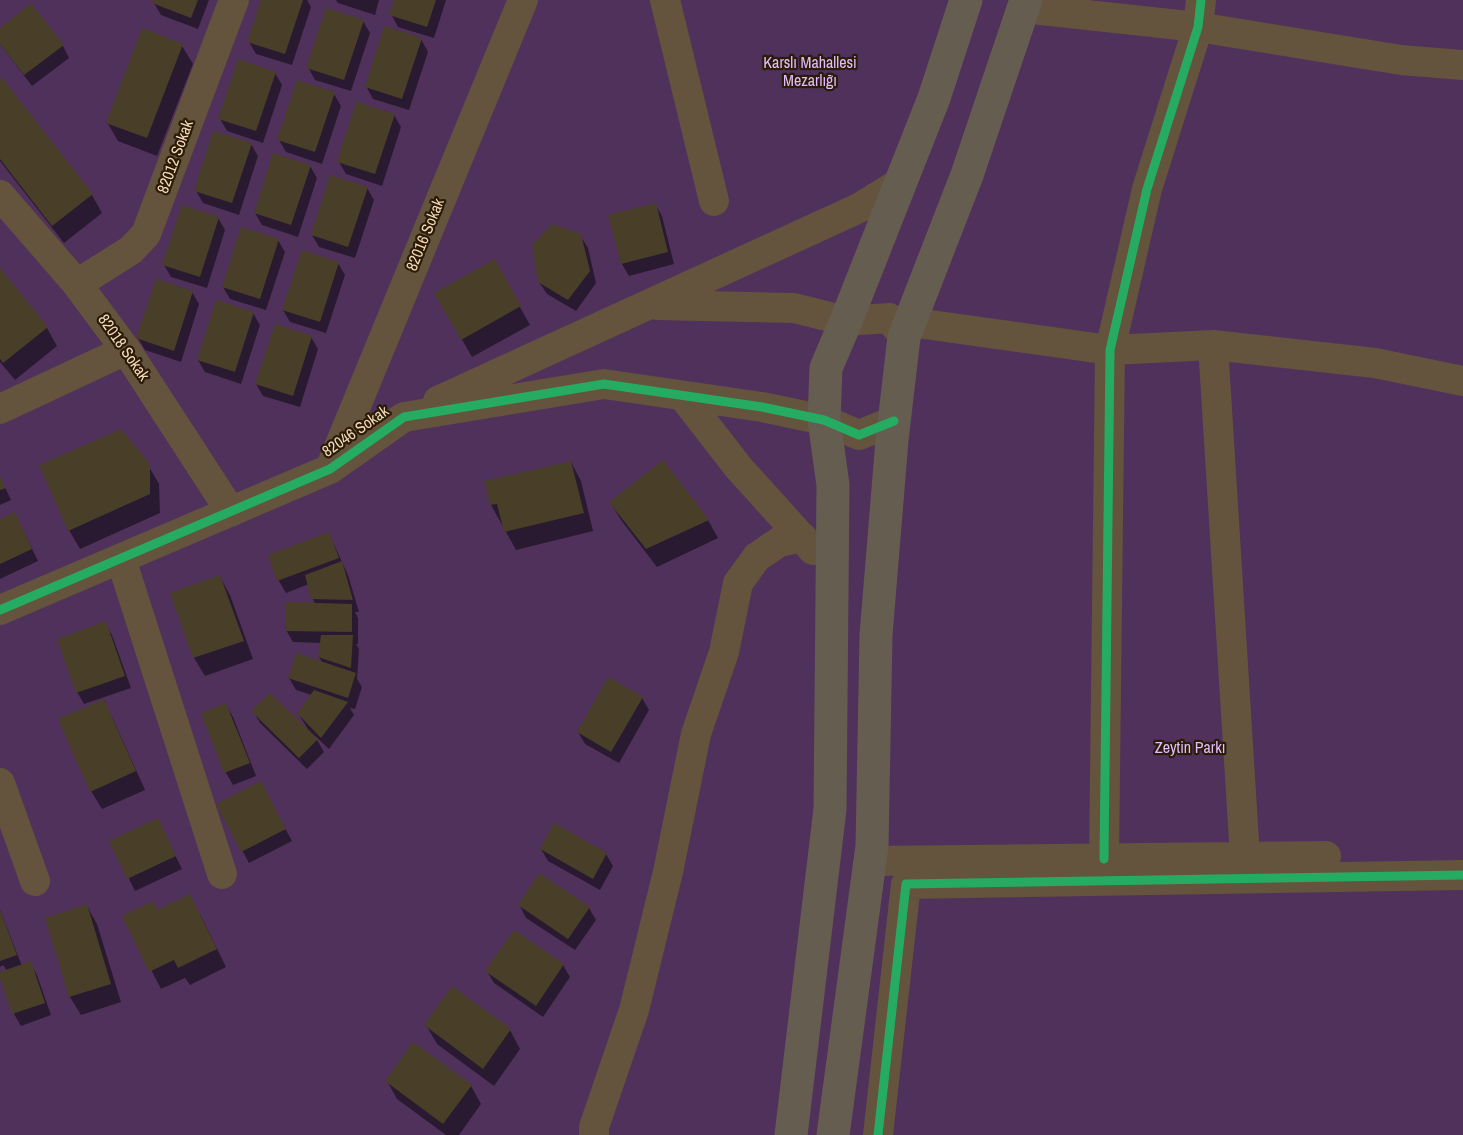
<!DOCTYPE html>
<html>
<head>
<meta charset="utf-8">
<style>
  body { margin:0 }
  canvas { display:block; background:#2e210e }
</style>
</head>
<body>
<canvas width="1463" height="1135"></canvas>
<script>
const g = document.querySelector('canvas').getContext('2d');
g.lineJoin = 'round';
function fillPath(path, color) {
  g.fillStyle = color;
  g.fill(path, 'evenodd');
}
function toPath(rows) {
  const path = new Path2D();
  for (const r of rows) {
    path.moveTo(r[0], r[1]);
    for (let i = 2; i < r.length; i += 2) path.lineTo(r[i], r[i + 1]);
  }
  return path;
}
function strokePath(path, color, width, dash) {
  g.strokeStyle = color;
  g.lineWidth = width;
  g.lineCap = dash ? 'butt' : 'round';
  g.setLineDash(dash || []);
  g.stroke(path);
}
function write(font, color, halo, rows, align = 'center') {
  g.font = font + ' "Archivo Narrow",sans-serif';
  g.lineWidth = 4.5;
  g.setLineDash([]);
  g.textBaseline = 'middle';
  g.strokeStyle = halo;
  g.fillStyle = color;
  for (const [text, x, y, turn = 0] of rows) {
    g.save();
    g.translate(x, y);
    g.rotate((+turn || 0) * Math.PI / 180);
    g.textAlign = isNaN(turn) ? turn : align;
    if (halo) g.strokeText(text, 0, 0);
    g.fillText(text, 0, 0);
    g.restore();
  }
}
fillPath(toPath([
  [0,0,1463,0,1463,1135,0,1135]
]), '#4f315c');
fillPath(toPath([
  [155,0,209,0,198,29,161,15,154,3],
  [262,0,307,0,311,7,292,65,256,54,249,42],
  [336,0,379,0,375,15,338,3],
  [395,0,446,0,434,38,398,27,391,14],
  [363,21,370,33,351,91,315,80,308,67],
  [0,30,63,46,69,58,32,86,0,44],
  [421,39,428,52,409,110,373,99,366,86],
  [182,46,193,64,157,156,118,141,107,122],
  [275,73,282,85,263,143,227,131,220,119],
  [0,81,92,195,102,213,64,243,0,161],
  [334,94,341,106,322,164,286,152,279,140],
  [394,115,401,127,382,186,346,174,339,162],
  [251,144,258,156,239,215,203,203,196,191],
  [310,166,317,178,298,237,262,225,255,213],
  [367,188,374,200,355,258,319,247,312,235],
  [655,204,662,216,674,264,629,276,622,264],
  [218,218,225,230,207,288,171,277,164,265],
  [580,235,588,248,596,283,576,311,547,294,539,282],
  [278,240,285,252,266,310,230,299,223,287],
  [494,261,530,325,472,357,436,294],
  [338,263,345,275,326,333,290,322,283,310],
  [0,271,47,328,57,346,15,380,0,362],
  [192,292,199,304,181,362,145,350,138,338],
  [253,313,260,325,241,384,205,372,198,360],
  [311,337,318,349,300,407,263,396,256,384],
  [571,462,581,481,593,531,516,550,491,505,486,482],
  [148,465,159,484,160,513,80,549,69,530],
  [0,477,11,500,0,505],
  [610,502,708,520,718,538,657,567,621,520],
  [0,521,21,526,38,561,0,579],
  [329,534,348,575,359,612,355,612,358,618,358,644,356,644,359,649,357,679,362,687,355,709,350,708,354,715,329,749,314,735,324,752,307,769,260,723,253,711,309,731,298,713,312,695,296,690,289,678,323,664,319,657,322,643,293,642,286,630,315,605,309,584,286,593,279,581,270,556],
  [220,577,230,595,253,659,205,676,194,658,172,594],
  [105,623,112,635,131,688,84,704,77,692],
  [642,698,649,710,619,763,585,744,578,732],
  [103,701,113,719,145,790,102,809,91,791],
  [226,705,233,717,256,776,233,785,226,773,203,714],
  [267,795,292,841,249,863,218,805],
  [158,820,182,869,135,891,111,842],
  [541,849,606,854,613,866,600,890,548,861],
  [87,906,97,924,121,1002,81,1015,70,997],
  [520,906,589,908,596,920,575,950,526,918],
  [0,910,22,966,30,963,37,975,51,1015,21,1026,14,1014,0,973,7,971,3,965,0,967],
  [157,911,200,914,226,967,190,985,185,978,161,989,124,917],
  [563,965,570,977,543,1017,494,983,487,971],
  [426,1025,510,1030,520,1049,494,1086,437,1044],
  [387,1081,471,1086,481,1104,459,1135,446,1135,397,1099]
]), '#0007');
fillPath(toPath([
  [153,0,198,0,191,18,152,3],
  [261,0,303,0,285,54,247,42],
  [394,0,436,0,427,27,389,15],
  [31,3,64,45,24,75,0,44,0,28],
  [326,8,364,20,344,80,306,68],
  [384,26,422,38,402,99,365,87],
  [142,28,183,44,147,138,106,123],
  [238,59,276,72,256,131,218,119],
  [2,78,93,194,52,226,0,159,0,79],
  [297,80,335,92,315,152,277,140],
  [356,102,395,114,375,174,337,162],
  [213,131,252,143,232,203,194,191],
  [273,153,311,165,291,225,254,213],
  [330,175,368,187,348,247,311,235],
  [656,203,668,252,621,264,608,215],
  [182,205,219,217,200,277,162,265],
  [552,224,581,234,590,271,568,300,538,282,532,245],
  [241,227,279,239,260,299,222,287],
  [302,250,339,262,320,322,282,310],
  [495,259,521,306,461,340,434,293],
  [0,268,48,327,3,363,0,359],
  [156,279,193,291,174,351,136,338],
  [216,300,254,312,235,372,197,360],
  [275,324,312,336,293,396,255,384],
  [121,429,150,464,150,494,68,531,39,465],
  [663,460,709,520,646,549,609,502],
  [571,461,584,513,504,532,497,504,490,505,484,481],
  [0,476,6,488,0,490],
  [15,512,32,549,0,564,0,519],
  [329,532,339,558,277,581,268,555],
  [342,561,353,600,311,599,305,575],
  [220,575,244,641,193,658,170,593],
  [286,602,352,604,352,632,285,631],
  [106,621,125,676,76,693,57,639],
  [321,635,353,635,351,668,318,657],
  [296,653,356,673,348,698,288,678],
  [608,677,643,697,611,752,577,732],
  [314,690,348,702,321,738,297,713],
  [270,693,318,739,299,758,251,711],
  [104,699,136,771,90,792,58,719],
  [226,703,250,763,224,773,201,713],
  [261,781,286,829,241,852,216,804],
  [158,818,176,856,127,879,109,841],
  [554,823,607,853,593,879,540,849],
  [539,873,590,907,568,939,518,905],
  [190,894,217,949,178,968,174,960,149,972,122,916,153,901,157,910],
  [87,904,111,984,69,997,45,918],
  [0,910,17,955,0,961],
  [514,930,564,964,536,1006,485,971],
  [31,961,45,1003,12,1014,0,978,0,972],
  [452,986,511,1029,483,1069,424,1025],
  [413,1042,472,1085,443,1124,385,1081]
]), '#493e27');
strokePath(toPath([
  [665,0,714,201],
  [1023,8,1198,27,1401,60,1463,65],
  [0,195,77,284,126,350,231,512],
  [77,284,131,250,146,234,234,0],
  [657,305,794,308,846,321,889,318,904,337],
  [910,322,1110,350,1213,345,1375,363,1463,381],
  [1213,345,1245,857],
  [683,396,738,467,813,550],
  [438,401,859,208,901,182],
  [0,409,126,350],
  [330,469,523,0],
  [121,559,222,874],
  [0,610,330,469,404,417,604,384,762,407,824,420,859,435,894,421],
  [0,783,35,881],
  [1104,859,1110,350,1147,189,1198,27,1201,0],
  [870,861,1326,856],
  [594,1135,594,1127,634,1010,668,872,696,734,724,652,738,583,757,557,779,542,802,537],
  [878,1135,906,884,1463,875]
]), '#64533d', 30);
strokePath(toPath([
  [791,1135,830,809,833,485,824,420,826,368,846,321,934,98,966,0],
  [833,1135,872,846,876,635,892,440,904,337,967,175,1026,0]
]), '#655d50', 33);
strokePath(toPath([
  [0,610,330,469,404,417,604,384,762,407,824,420,859,435,894,421],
  [1104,859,1110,350,1147,189,1198,27,1201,0],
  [878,1135,906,884,1463,875]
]), '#26ab63', 9);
write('16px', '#e3bcfd', '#2b1c08', [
  ["Karslı Mahallesi",810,64],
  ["Mezarlığı",810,82],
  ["Zeytin Parkı",1190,749]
]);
write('16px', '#f3d9ba', '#2b1c08', [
  ["82012 Sokak",176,157,-70],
  ["82016 Sokak",426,235,-68],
  ["82018 Sokak",123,348,55],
  ["82046 Sokak",356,432,-35]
]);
</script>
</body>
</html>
